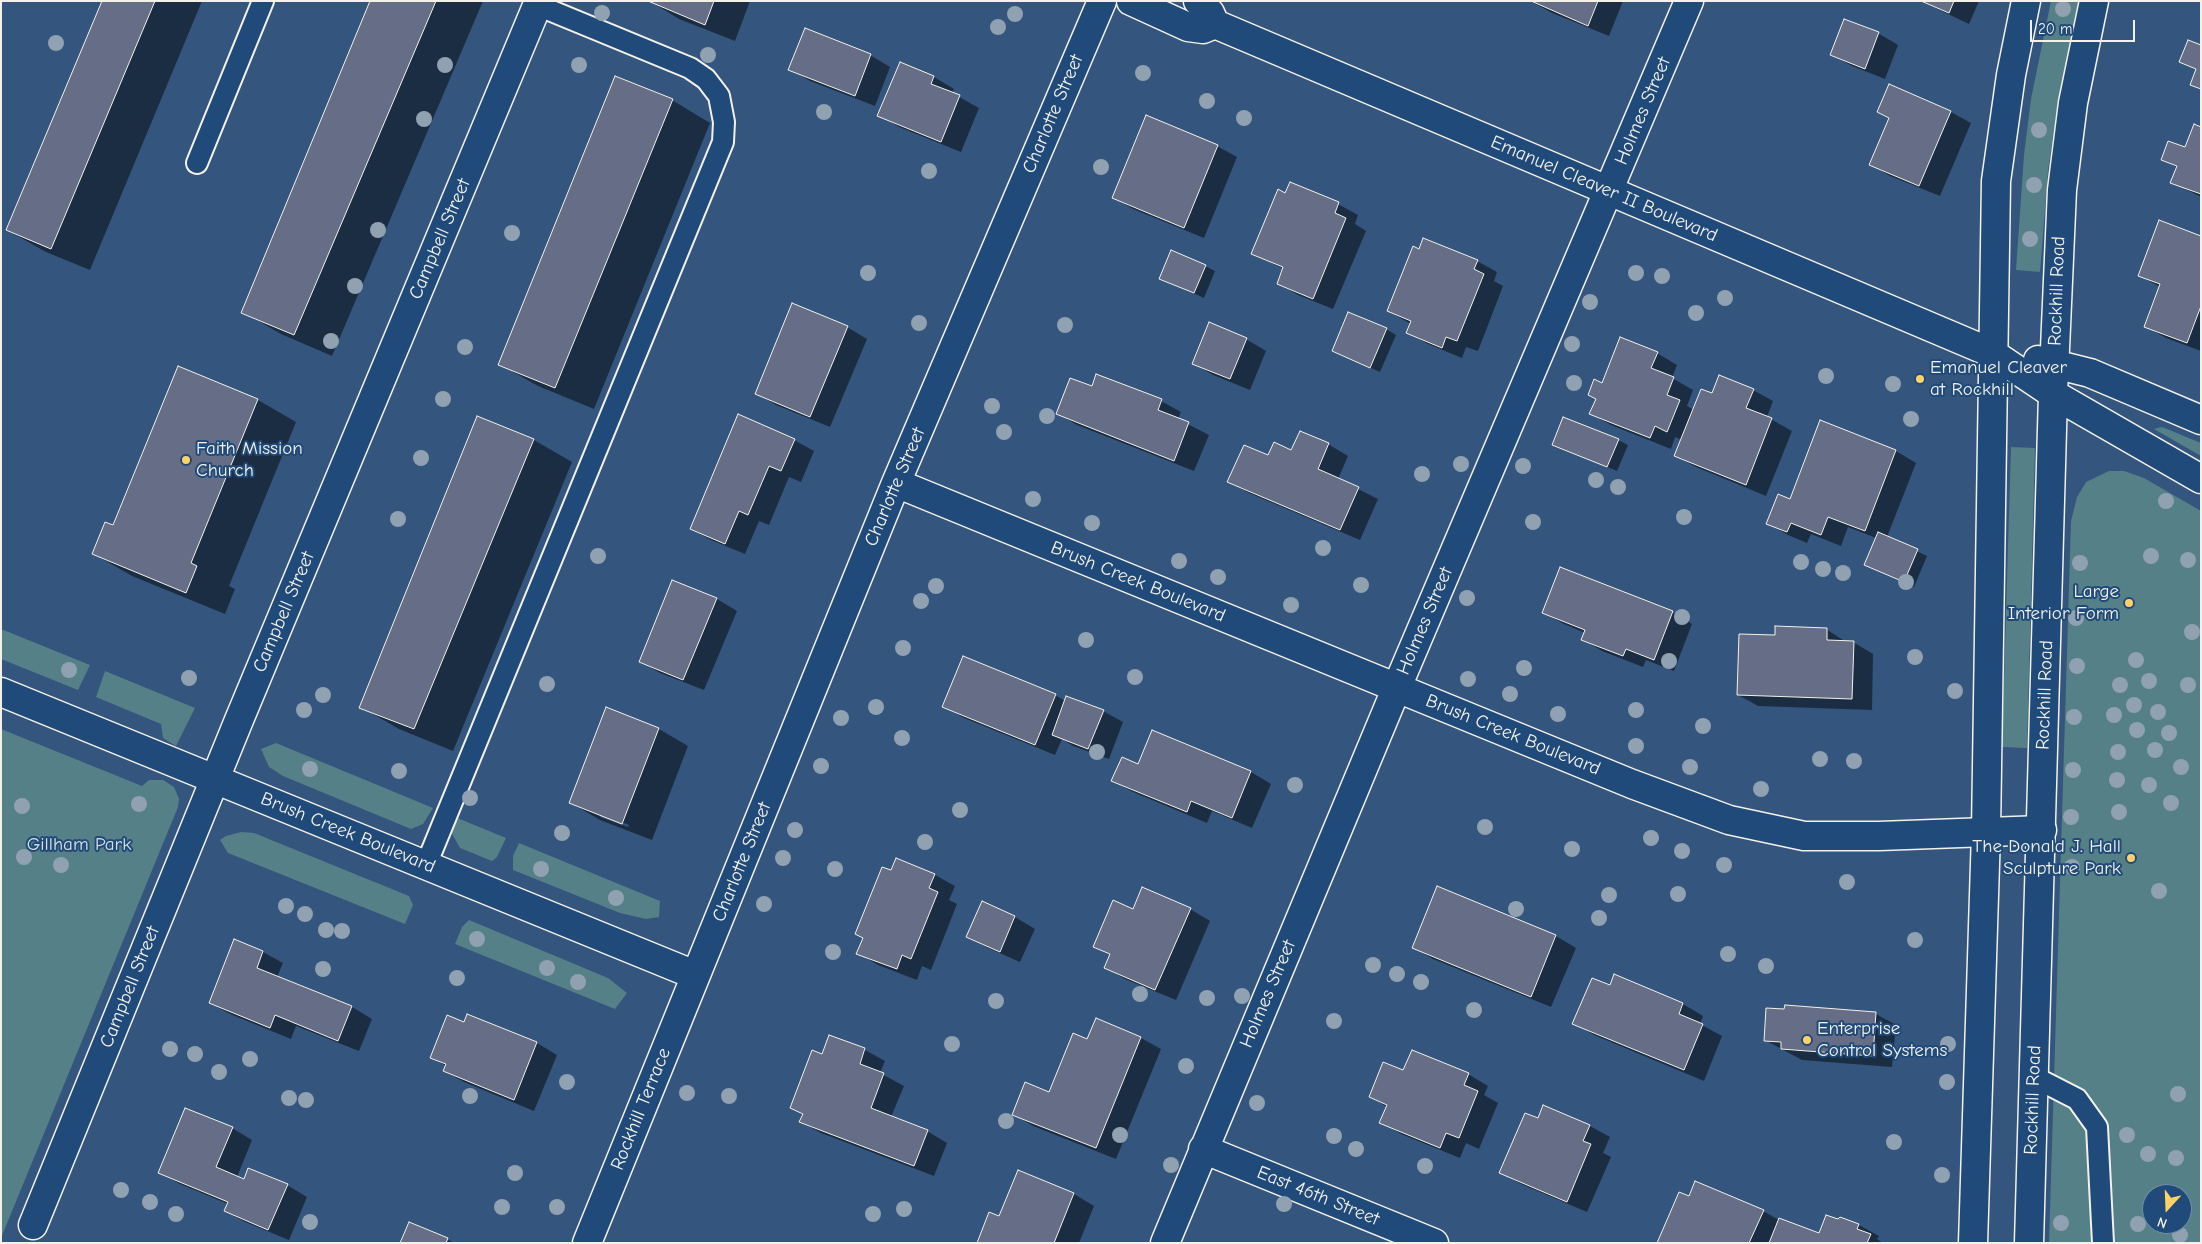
<!DOCTYPE html>
<html>
<head>
<meta charset="utf-8">
<style>
  body { margin:0 }
  #map { position:relative; width:2202px; height:1244px; overflow:hidden; background:#34557e; font-family:"Comic Neue",sans-serif }
  canvas { display:block }
  .frame { position:absolute; inset:0; border:2px solid #f4f1e8; pointer-events:none }
  .north { position:absolute; left:2142px; top:1184px; width:50px; height:50px; box-sizing:border-box; background:#1f4a7a; border:1px solid #748da6; border-radius:50%; rotate:200deg; font-size:14px; font-weight:700; line-height:20px; text-align:center; color:#f4f1e8 }
  .north::after { content:''; display:block; margin:auto; width:18px; height:22px; background:#ffd166; clip-path:polygon(50% 0,100% 100%,50% 72%,0 100%) }
  .scale { position:absolute; left:2030px; top:20px; width:105px; height:22px; box-sizing:border-box; border:2px solid #f4f1e8; border-top:0; padding-left:6px; font-size:15px; line-height:18px; white-space:nowrap; color:#f4f1e8; -webkit-text-stroke:4px #1f4a7a; paint-order:stroke }
</style>
</head>
<body>
<div id="map">
<canvas width="2202" height="1244"></canvas>
<div class="frame"></div>
<div class="north">N</div>
<div class="scale">20 m</div>
</div>
<script>
const g = document.querySelector('canvas').getContext('2d');
g.lineJoin = 'round';
function fillPath(path, color) {
  g.fillStyle = color;
  g.fill(path, 'evenodd');
}
function toPath(rows) {
  const path = new Path2D();
  for (const r of rows) {
    path.moveTo(r[0], r[1]);
    for (let i = 2; i < r.length; i += 2) path.lineTo(r[i], r[i + 1]);
  }
  return path;
}
function strokePath(path, color, width, dash) {
  g.strokeStyle = color;
  g.lineWidth = width;
  g.lineCap = dash ? 'butt' : 'round';
  g.setLineDash(dash || []);
  g.stroke(path);
}
function write(font, color, halo, rows, align = 'center') {
  g.font = font + ' "Comic Neue",sans-serif';
  g.lineWidth = 4;
  g.setLineDash([]);
  g.textBaseline = 'middle';
  g.strokeStyle = halo;
  g.fillStyle = color;
  for (const [text, x, y, turn = 0] of rows) {
    g.save();
    g.translate(x, y);
    g.rotate((+turn || 0) * Math.PI / 180);
    g.textAlign = isNaN(turn) ? turn : align;
    if (halo) g.strokeText(text, 0, 0);
    g.fillText(text, 0, 0);
    g.restore();
  }
}
fillPath(toPath([
  [2051,1,2079,1,2058,101,2048,171,2040,272,2016,270,2024,155,2031,99],
  [2162,427,2201,443,2201,456,2154,429],
  [2011,447,2035,448,2027,748,2002,747],
  [2109,471,2124,471,2144,478,2201,511,2201,1243,2049,1243,2071,521,2077,497,2086,482],
  [2152,1194,2182,1194,2182,1224,2152,1224],
  [1,629,90,665,78,690,1,659],
  [105,671,195,708,176,746,163,738,161,724,96,697],
  [1,729,142,786,149,780,163,780,174,787,179,799,178,807,1,1238],
  [276,743,433,808,423,824,411,829,283,776,269,767,261,749],
  [455,817,506,838,497,857,492,861,460,848,451,832],
  [241,832,254,833,409,896,413,905,405,924,228,853,220,840,226,836],
  [519,843,660,901,659,917,646,919,620,913,513,870,513,856],
  [469,920,608,978,627,993,615,1009,455,944,462,927]
]), '#558088');
fillPath(toPath([
  [103,1,202,1,90,270,46,252,7,230],
  [372,1,483,1,332,356,281,334,243,312],
  [650,1,750,1,735,41,679,19],
  [1623,1,1609,36,1552,13,1532,2],
  [1921,1,1979,1,1969,24],
  [1878,33,1898,45,1885,79,1852,66,1832,55],
  [870,55,890,67,875,106,810,81,790,69],
  [900,63,934,77,954,89,952,93,979,108,961,152,899,127,879,115],
  [672,100,710,123,594,409,538,386,499,364],
  [1878,112,1951,112,1971,123,1940,196,1890,176,1870,164,1890,119],
  [2201,128,2201,197,2172,182,2178,168,2163,159,2185,149],
  [1217,146,1237,157,1204,238,1133,209,1113,197],
  [1286,194,1338,204,1358,215,1355,224,1366,231,1333,309,1298,295,1278,283,1284,269,1253,253],
  [2201,237,2201,351,2166,338,2145,326,2160,287,2139,275],
  [1420,251,1477,261,1497,272,1494,281,1503,286,1478,351,1466,347,1462,358,1428,344,1408,333,1411,324,1388,311],
  [1205,266,1215,271,1204,298,1161,278],
  [847,327,867,339,830,427,776,405,756,393],
  [1386,329,1396,335,1380,372,1333,351],
  [1246,339,1266,351,1250,390,1213,375,1193,363],
  [1657,353,1677,365,1672,378,1693,390,1687,406,1694,410,1712,394,1753,390,1773,401,1767,417,1792,431,1766,496,1696,467,1676,456,1682,440,1675,437,1671,449,1611,425,1591,414,1603,384],
  [179,368,258,400,296,422,229,586,235,589,225,614,132,576,94,554,113,527],
  [1093,388,1161,401,1181,412,1178,419,1209,435,1194,471,1077,425,1057,413],
  [478,418,534,440,572,462,453,751,399,729,361,707],
  [1821,422,1896,451,1916,463,1887,537,1927,556,1914,587,1865,564,1876,538,1848,527,1841,546,1811,534,1807,543,1788,535,1768,523,1791,500],
  [794,440,814,451,801,482,789,477,769,525,759,521,745,554,711,540,691,529],
  [1618,440,1628,445,1617,471,1554,444],
  [1328,444,1348,456,1338,479,1378,499,1360,540,1249,493,1229,482,1269,457],
  [673,581,717,599,737,611,704,690,660,673,640,661],
  [1672,612,1692,624,1674,671,1646,660,1643,667,1602,651,1582,639,1585,633,1564,624,1544,613],
  [1826,629,1846,642,1853,642,1873,654,1872,710,1758,706,1738,695,1776,636],
  [1055,695,1065,701,1103,711,1123,722,1109,759,1073,746,1062,739,1055,755,964,718,944,706],
  [607,709,659,729,688,746,652,840,600,820,571,803],
  [600,814,629,825,628,827,600,817],
  [1153,732,1251,772,1271,784,1252,828,1212,811,1207,823,1133,792,1113,781,1139,765],
  [897,860,935,875,955,886,949,900,957,904,931,970,922,966,917,980,878,965,858,953],
  [1438,888,1556,936,1576,948,1551,1007,1433,959,1413,947],
  [982,903,1015,917,1035,929,1020,962,988,948,968,937],
  [1190,909,1210,921,1176,1000,1125,979,1105,967,1111,955,1094,946,1134,910],
  [263,952,283,963,277,977,352,1007,372,1019,359,1051,296,1026,291,1039,230,1014,210,1003],
  [1615,976,1683,1004,1703,1016,1700,1024,1722,1036,1704,1081,1594,1035,1574,1023,1610,987],
  [1876,1014,1896,1025,1892,1067,1802,1060,1765,1040],
  [468,1016,537,1043,557,1055,534,1111,464,1082,444,1071,446,1066,431,1057,465,1024],
  [830,1036,865,1050,885,1061,880,1073,904,1086,891,1117,927,1131,947,1143,934,1176,821,1133,801,1122,804,1115,791,1108,822,1056],
  [1141,1038,1161,1049,1116,1159,1033,1126,1013,1114,1050,1094,1088,1041],
  [1404,1072,1468,1074,1488,1086,1484,1095,1498,1103,1479,1149,1466,1143,1460,1158,1401,1134,1381,1122,1387,1107,1371,1097],
  [1544,1107,1590,1126,1610,1137,1603,1153,1611,1157,1587,1212,1521,1184,1501,1173,1538,1119],
  [232,1128,252,1140,237,1177,245,1180,287,1185,307,1197,289,1240,245,1222,225,1211,228,1204,180,1184,160,1173],
  [1019,1172,1074,1194,1094,1206,1079,1243,978,1243,1000,1218],
  [1689,1197,1763,1211,1779,1220,1820,1235,1859,1225,1879,1236,1877,1239,1883,1243,1660,1243],
  [447,1239,454,1243,402,1243]
]), '#0007');
const building = toPath([
  [102,1,155,1,51,249,6,230,102,1],
  [370,1,436,1,294,335,241,313,370,1],
  [648,1,714,1,705,25,648,1],
  [1531,1,1598,1,1588,26,1531,1],
  [1921,1,1954,1,1949,13,1921,1],
  [1844,19,1879,32,1865,69,1830,55,1844,19],
  [805,28,871,54,855,96,788,70,805,28],
  [2188,40,2201,45,2201,89,2190,85,2196,69,2179,62,2188,40],
  [900,62,934,76,931,84,960,95,941,142,877,116,900,62],
  [615,76,673,99,555,388,498,365,615,76],
  [1889,84,1951,111,1919,186,1869,165,1889,118,1877,112,1889,84],
  [1146,115,1218,145,1184,228,1112,198,1146,115],
  [2194,124,2201,127,2201,194,2170,183,2177,166,2161,160,2168,141,2185,147,2194,124],
  [1290,182,1339,202,1335,213,1346,218,1313,299,1277,284,1283,267,1251,254,1278,189,1285,193,1290,182],
  [2159,220,2201,236,2201,306,2187,343,2144,327,2160,284,2138,276,2159,220],
  [1423,238,1478,260,1474,269,1484,274,1457,341,1446,337,1442,348,1406,333,1411,321,1387,311,1413,246,1419,249,1423,238],
  [1171,250,1206,265,1194,293,1159,279,1171,250],
  [792,303,848,326,810,417,755,394,792,303],
  [1348,312,1387,328,1370,368,1332,351,1348,312],
  [1209,322,1247,338,1230,379,1192,364,1209,322],
  [1620,337,1658,352,1651,368,1674,377,1667,395,1680,400,1667,432,1655,426,1650,438,1589,414,1596,399,1588,395,1594,379,1602,383,1620,337],
  [178,366,258,399,191,563,197,566,186,593,92,554,105,522,113,525,178,366],
  [1096,374,1162,399,1158,410,1189,422,1174,461,1056,414,1070,378,1092,386,1096,374],
  [1719,375,1754,389,1746,408,1772,418,1746,485,1674,456,1701,389,1712,393,1719,375],
  [738,414,795,439,781,471,769,466,748,515,739,511,725,544,690,529,738,414],
  [477,416,534,439,414,729,359,708,477,416],
  [1563,417,1619,439,1607,467,1552,445,1563,417],
  [1820,420,1896,450,1865,531,1828,517,1821,535,1791,523,1787,532,1766,524,1778,494,1790,499,1820,420],
  [1300,431,1329,443,1318,469,1359,487,1340,530,1227,482,1244,445,1268,455,1274,442,1291,450,1300,431],
  [1878,532,1918,549,1904,582,1864,565,1878,532],
  [1560,567,1673,611,1654,660,1626,649,1623,656,1581,640,1585,630,1542,613,1560,567],
  [672,580,717,598,683,680,639,662,672,580],
  [1775,626,1827,628,1827,640,1854,641,1852,699,1737,695,1739,634,1775,635,1775,626],
  [963,656,1056,694,1035,745,942,707,963,656],
  [1066,696,1104,710,1088,749,1052,735,1066,696],
  [606,707,659,728,622,824,569,803,606,707],
  [1152,730,1251,771,1232,818,1191,801,1187,812,1111,781,1122,757,1138,764,1152,730],
  [896,858,935,874,929,888,938,892,911,959,902,955,897,969,856,954,863,938,855,934,882,867,891,870,896,858],
  [1437,886,1556,935,1531,997,1412,948,1437,886],
  [1142,887,1191,908,1155,990,1104,968,1110,954,1093,947,1113,900,1133,909,1142,887],
  [982,901,1015,916,1000,952,966,937,982,901],
  [234,939,263,951,257,968,352,1006,338,1041,275,1015,270,1028,209,1003,234,939],
  [1614,974,1683,1003,1679,1014,1703,1024,1684,1070,1572,1024,1592,978,1610,985,1614,974],
  [1785,1005,1876,1012,1873,1056,1781,1049,1781,1042,1764,1041,1766,1008,1784,1009,1785,1005],
  [467,1014,537,1042,514,1100,443,1071,446,1064,430,1058,447,1015,464,1022,467,1014],
  [1096,1018,1141,1037,1096,1148,1012,1115,1025,1082,1049,1092,1073,1033,1087,1039,1096,1018],
  [829,1035,865,1048,860,1064,884,1073,871,1108,928,1130,914,1166,799,1122,803,1114,790,1108,812,1050,822,1054,829,1035],
  [1412,1050,1469,1073,1464,1085,1478,1091,1459,1138,1446,1133,1440,1148,1379,1123,1387,1105,1369,1097,1383,1062,1403,1070,1412,1050],
  [1543,1105,1590,1125,1583,1141,1591,1144,1567,1202,1499,1173,1525,1113,1538,1118,1543,1105],
  [185,1108,233,1127,216,1167,244,1179,248,1168,288,1184,268,1230,224,1211,228,1202,158,1173,185,1108],
  [1018,1170,1074,1193,1054,1243,977,1243,989,1212,999,1216,1018,1170],
  [1695,1181,1764,1210,1749,1243,1657,1243,1679,1192,1689,1196,1695,1181],
  [1826,1215,1838,1219,1840,1217,1859,1224,1857,1229,1871,1234,1867,1243,1769,1243,1779,1218,1819,1233,1826,1215],
  [409,1222,448,1238,446,1243,400,1243,409,1222]
]);
fillPath(building, '#656e86');
strokePath(building, '#f4f1e8', 1);
const service = toPath([
  [197,163,263,1],
  [426,865,723,142,724,122,719,96,706,79,690,68,537,5],
  [2034,1077,2077,1099,2097,1127,2103,1243]
]);
const minor = toPath([
  [896,483,1632,784,1729,820,1804,836,1879,836,2042,830],
  [1,692,695,975],
  [1203,1149,1434,1243],
  [33,1225,239,720,539,1],
  [587,1243,896,483,1102,1],
  [1165,1243,1397,687,1689,1]
]);
const secondary = toPath([
  [1131,1,1188,27,1203,29,1215,24,1992,353,2053,394,2201,479],
  [1198,1,1210,13,1215,24],
  [2038,360,2090,373,2201,420],
  [1973,1243,1986,832,1996,181,2011,75,2026,1],
  [2029,1243,2053,394,2062,190,2073,103,2094,1]
]);
strokePath(service, '#f4f1e8', 24);
strokePath(minor, '#f4f1e8', 31);
strokePath(secondary, '#f4f1e8', 31);
strokePath(service, '#1f4a7a', 20);
strokePath(minor, '#1f4a7a', 28);
strokePath(secondary, '#1f4a7a', 28);
g.fillStyle = '#90a1b1';
for (const [x, y] of [
  [2063,9],
  [602,13],
  [1015,14],
  [998,27],
  [56,43],
  [708,55],
  [445,65],
  [579,65],
  [1143,73],
  [1207,101],
  [824,112],
  [1244,118],
  [424,119],
  [2039,130],
  [1101,167],
  [929,171],
  [2034,185],
  [378,230],
  [512,233],
  [2030,239],
  [868,273],
  [1636,273],
  [1662,276],
  [355,286],
  [1725,298],
  [1590,302],
  [1696,313],
  [919,323],
  [1065,325],
  [331,341],
  [1572,344],
  [465,347],
  [1826,376],
  [1574,383],
  [1893,384],
  [443,399],
  [992,406],
  [1047,416],
  [1911,419],
  [1004,432],
  [421,458],
  [1461,464],
  [1523,466],
  [1422,474],
  [1596,480],
  [1618,487],
  [1033,499],
  [2166,501],
  [1684,517],
  [398,519],
  [1533,522],
  [1092,523],
  [1323,548],
  [598,556],
  [2151,556],
  [2188,560],
  [1179,561],
  [1801,562],
  [2080,563],
  [1823,569],
  [1843,573],
  [1218,577],
  [1906,582],
  [1361,585],
  [936,586],
  [1467,598],
  [921,601],
  [1291,605],
  [1682,617],
  [2076,618],
  [2192,632],
  [1086,640],
  [903,648],
  [1915,657],
  [2136,660],
  [1669,661],
  [2077,666],
  [1524,668],
  [69,670],
  [1135,677],
  [189,678],
  [1468,679],
  [2149,681],
  [547,684],
  [2120,685],
  [2188,685],
  [1955,691],
  [1510,694],
  [323,695],
  [2134,705],
  [876,707],
  [304,710],
  [1636,710],
  [2158,712],
  [1558,714],
  [2114,715],
  [2074,717],
  [841,718],
  [1703,726],
  [2137,730],
  [2169,733],
  [902,738],
  [1636,746],
  [2155,750],
  [1097,752],
  [2118,752],
  [1820,759],
  [1854,761],
  [821,766],
  [1690,767],
  [2181,767],
  [310,769],
  [2073,770],
  [399,771],
  [2117,780],
  [1295,785],
  [2149,785],
  [1761,789],
  [470,798],
  [2171,803],
  [139,804],
  [22,806],
  [960,810],
  [2119,812],
  [2071,817],
  [1485,827],
  [795,830],
  [562,833],
  [1651,838],
  [925,842],
  [1572,849],
  [1682,851],
  [24,857],
  [783,858],
  [61,865],
  [1724,865],
  [2072,867],
  [541,869],
  [835,869],
  [1847,882],
  [2159,891],
  [1678,894],
  [1609,895],
  [616,898],
  [764,904],
  [286,906],
  [1516,909],
  [305,914],
  [1599,918],
  [326,930],
  [342,931],
  [477,939],
  [1915,940],
  [833,952],
  [1728,954],
  [1373,965],
  [1766,966],
  [547,968],
  [323,969],
  [1397,974],
  [457,978],
  [578,982],
  [1421,982],
  [1140,994],
  [1242,996],
  [1207,998],
  [996,1001],
  [1474,1010],
  [1334,1021],
  [952,1044],
  [1948,1044],
  [170,1049],
  [195,1054],
  [250,1059],
  [1186,1066],
  [219,1072],
  [567,1082],
  [1947,1082],
  [687,1093],
  [2178,1094],
  [470,1096],
  [729,1096],
  [289,1098],
  [306,1100],
  [1257,1103],
  [1006,1121],
  [1120,1135],
  [2127,1135],
  [1334,1136],
  [1894,1142],
  [1356,1149],
  [2148,1154],
  [2176,1158],
  [1171,1165],
  [1425,1166],
  [515,1173],
  [1942,1175],
  [121,1190],
  [150,1202],
  [1284,1204],
  [502,1207],
  [557,1207],
  [904,1209],
  [176,1214],
  [873,1214],
  [310,1222],
  [2061,1223],
  [2138,1224],
  [2180,1235]
]) {
  g.beginPath();
  g.arc(x, y, 8, 0, 2 * Math.PI);
  g.fill();
}
for (const [x, y, r, color] of [
  [1920,379,5,"#ffd166"],
  [186,460,5,"#ffd166"],
  [2129,603,5,"#ffd166"],
  [2131,858,5,"#ffd166"],
  [1807,1040,5,"#ffd166"]
]) {
  const dot = new Path2D();
  dot.arc(x, y, r, 0, 2 * Math.PI);
  g.fillStyle = color;
  g.fill(dot);
  strokePath(dot, '#1f4a7a', 2);
}
write('19px', '#f4f1e8', '#1f4a7a', [
  ["Holmes Street",1643,111,-67],
  ["Charlotte Street",1053,114,-67],
  ["Emanuel Cleaver II Boulevard",1604,189,23],
  ["Campbell Street",440,239,-67],
  ["Rockhill Road",2057,291,-88],
  ["Charlotte Street",895,487,-67],
  ["Brush Creek Boulevard",1138,582,22],
  ["Campbell Street",284,612,-67],
  ["Holmes Street",1425,621,-67],
  ["Rockhill Road",2045,695,-88],
  ["Brush Creek Boulevard",1513,735,22],
  ["Brush Creek Boulevard",348,833,22],
  ["Charlotte Street",742,862,-68],
  ["Campbell Street",130,987,-68],
  ["Holmes Street",1268,994,-67],
  ["Rockhill Road",2033,1100,-88],
  ["Rockhill Terrace",641,1109,-68],
  ["East 46th Street",1318,1196,22]
]);
write('19px', '#f4f1e8', '#1f4a7a', [
  ["Emanuel Cleaver",1930,368],
  ["at Rockhill",1930,390],
  ["Faith Mission",196,449],
  ["Church",196,471],
  ["Large",2119,592,"right"],
  ["Interior Form",2119,614,"right"],
  ["The Donald J. Hall",2121,847,"right"],
  ["Sculpture Park",2121,869,"right"],
  ["Enterprise",1817,1029],
  ["Control Systems",1817,1051]
], 'left');
write('19px', '#dce0da', '#1f4a7a', [
  ["Gillham Park",79,845]
]);
</script>
</body>
</html>
